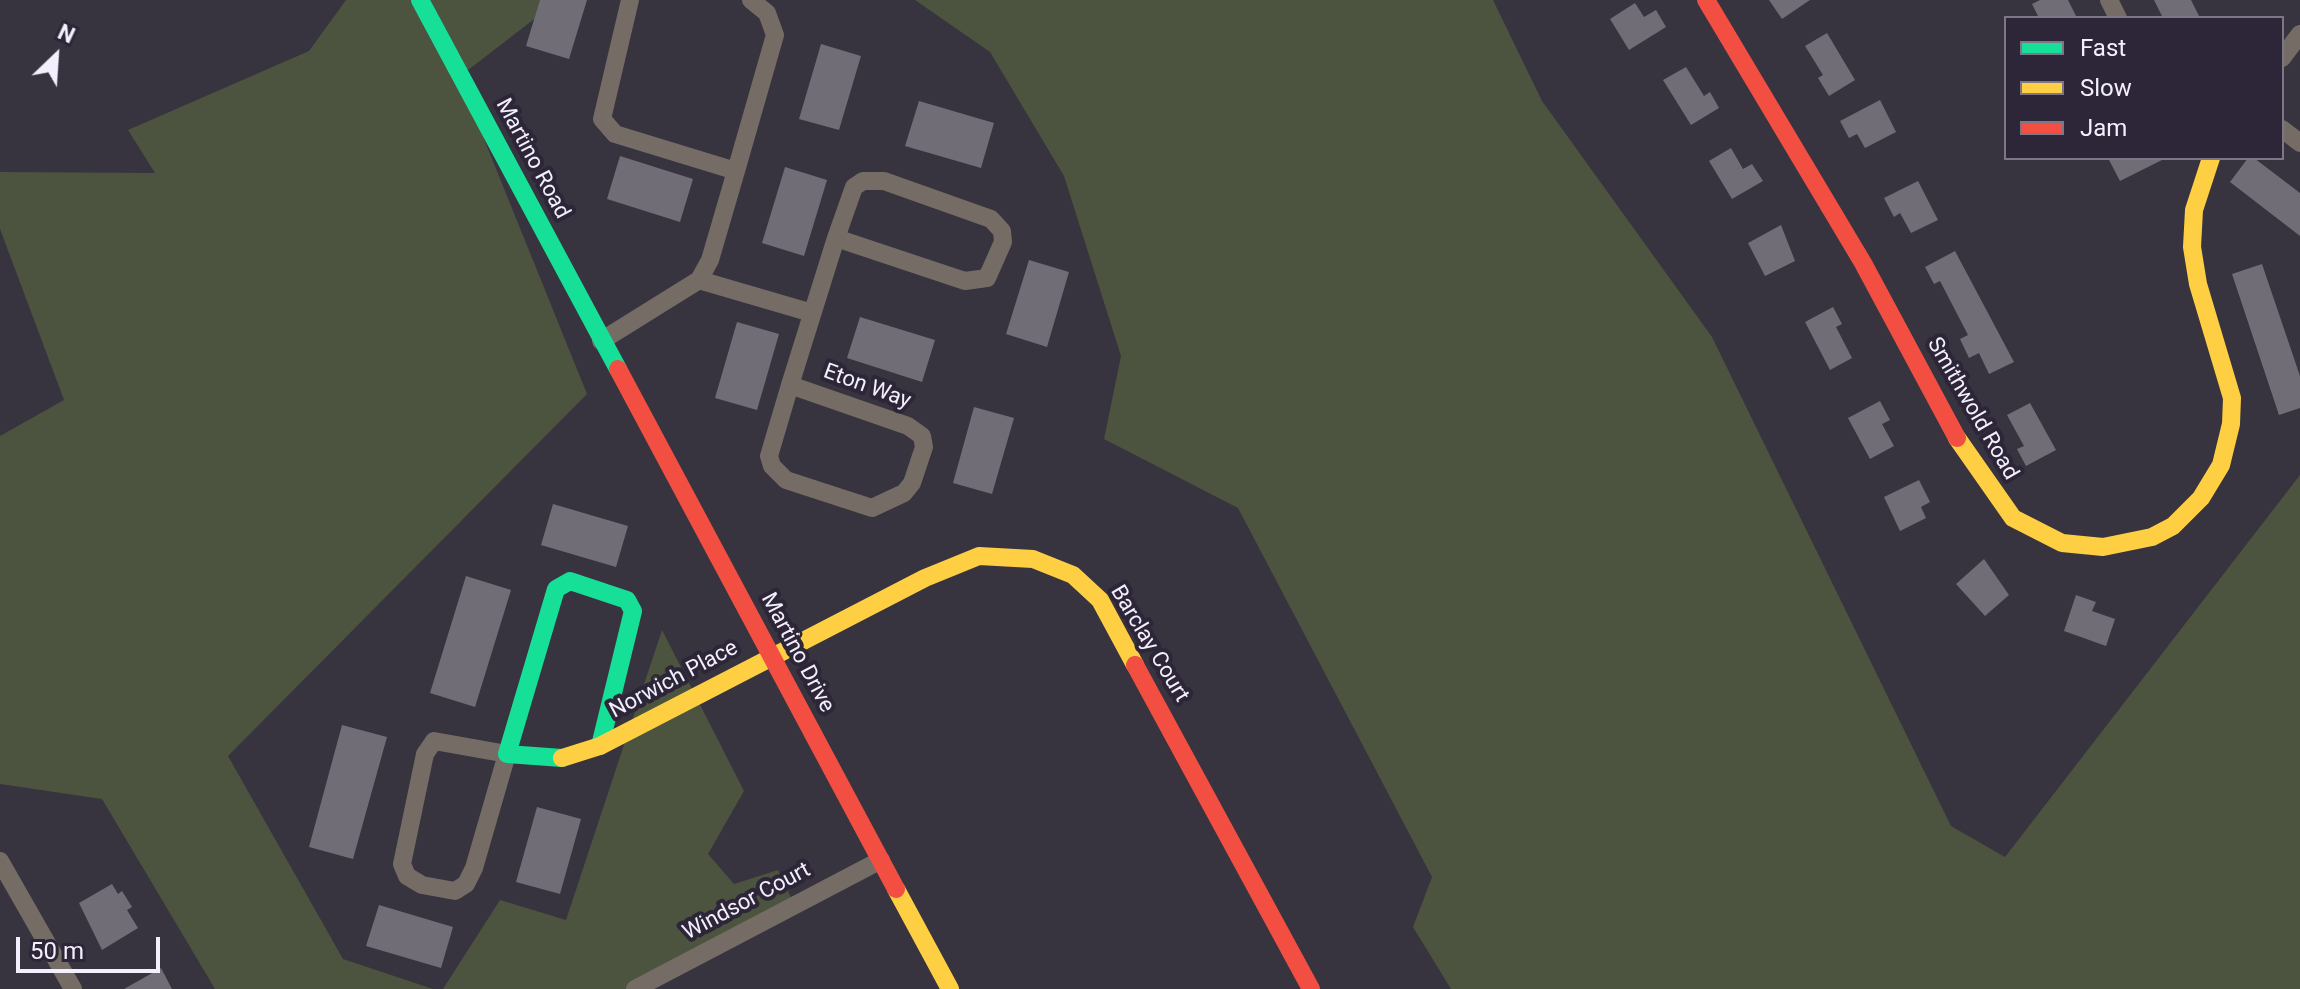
<!DOCTYPE html>
<html>
<head>
<meta charset="utf-8">
<style>
  body { margin:0 }
  #map { position:relative; width:2300px; height:989px; overflow:hidden; background:#37343f; font-family:Roboto,sans-serif }
  canvas { display:block }
  .legend { position:absolute; left:2004px; top:16px; width:280px; height:144px; box-sizing:border-box; background:#2c2638; border:2px solid #7c7686; margin:0; padding:10px 14px; list-style:none; font-size:24px; color:#f3effc }
  .legend li { display:flex; align-items:center; gap:16px; height:40px }
  .legend b { width:40px; border:2px solid #7c7686 }
  .north { position:absolute; left:16px; top:16px; width:80px; height:80px; -webkit-text-stroke:6px #2c2638; paint-order:stroke; rotate:25deg; font-size:22px; font-weight:700; line-height:32px; text-align:center; color:#f3effc }
  .north::after { content:''; display:block; margin:auto; width:28px; height:36px; background:#f3effc; clip-path:polygon(50% 0,100% 100%,50% 72%,0 100%) }
  .scale { position:absolute; left:16px; top:937px; width:144px; height:36px; box-sizing:border-box; border:4px solid #f3effc; border-top:0; padding-left:10px; font-size:24px; line-height:28px; white-space:nowrap; color:#f3effc; -webkit-text-stroke:6px #2c2638; paint-order:stroke }
</style>
</head>
<body>
<div id="map">
<canvas width="2300" height="989"></canvas>
<ul class="legend">
<li><b style="height:10px;background:#16e098"></b>Fast</li>
<li><b style="height:10px;background:#ffcf43"></b>Slow</li>
<li><b style="height:10px;background:#f24e42"></b>Jam</li>
</ul>
<div class="north">N</div>
<div class="scale">50 m</div>
</div>
<script>
const g = document.querySelector('canvas').getContext('2d');
g.lineJoin = 'round';
function fillPath(path, color) {
  g.fillStyle = color;
  g.fill(path, 'evenodd');
}
function toPath(rows) {
  const path = new Path2D();
  for (const r of rows) {
    path.moveTo(r[0], r[1]);
    for (let i = 2; i < r.length; i += 2) path.lineTo(r[i], r[i + 1]);
  }
  return path;
}
function strokePath(path, color, width, dash) {
  g.strokeStyle = color;
  g.lineWidth = width;
  g.lineCap = dash ? 'butt' : 'round';
  g.setLineDash(dash || []);
  g.stroke(path);
}
function write(font, color, halo, rows, align = 'center') {
  g.font = font + ' Roboto,sans-serif';
  g.lineWidth = 8;
  g.setLineDash([]);
  g.textBaseline = 'middle';
  g.strokeStyle = halo;
  g.fillStyle = color;
  for (const [text, x, y, turn = 0] of rows) {
    g.save();
    g.translate(x, y);
    g.rotate((+turn || 0) * Math.PI / 180);
    g.textAlign = isNaN(turn) ? turn : align;
    if (halo) g.strokeText(text, 0, 0);
    g.fillText(text, 0, 0);
    g.restore();
  }
}
fillPath(toPath([
  [346,0,559,0,459,77,587,394,228,756,343,959,433,989,215,989,102,799,0,784,0,436,64,400,0,229,0,172,155,173,128,130,309,51],
  [915,0,1493,0,1542,101,1712,337,1951,826,2005,857,2300,475,2300,989,1451,989,1413,927,1432,877,1238,508,1104,439,1121,356,1064,176,990,52],
  [662,630,744,791,708,854,734,884,778,870,797,910,651,989,443,989,500,900,566,920]
]), '#4c533e');
fillPath(toPath([
  [540,0,587,0,569,59,526,46],
  [1769,0,1810,0,1782,19],
  [2040,0,2068,0,2077,18,2039,18,2032,4],
  [2154,0,2191,0,2200,18,2163,18],
  [1635,3,1644,17,1656,10,1666,27,1629,50,1610,19],
  [1827,33,1855,80,1829,96,1818,78,1823,75,1805,46],
  [821,44,861,56,839,130,799,119],
  [1686,67,1704,96,1710,92,1719,108,1691,125,1663,80],
  [1880,100,1896,132,1865,148,1857,134,1849,138,1840,121],
  [919,101,994,123,981,168,905,146],
  [1731,148,1743,169,1752,164,1763,181,1732,199,1709,161],
  [620,156,693,179,680,222,607,199],
  [2108,158,2166,158,2120,181],
  [2248,158,2254,158,2300,193,2300,236,2230,182],
  [785,167,827,180,804,256,762,243],
  [1918,181,1938,220,1911,233,1900,213,1894,217,1884,198],
  [1781,225,1795,261,1765,276,1748,243],
  [1955,251,2014,362,1989,374,1979,353,1969,358,1960,339,1968,335,1940,281,1934,284,1925,267],
  [1029,260,1069,272,1047,347,1006,334],
  [2262,264,2300,376,2300,408,2279,415,2232,274],
  [1833,307,1842,324,1836,327,1852,358,1830,370,1805,322],
  [860,317,935,340,922,382,847,358],
  [737,322,779,334,757,410,715,398],
  [1880,401,1890,420,1882,424,1894,446,1870,459,1848,418],
  [2030,403,2056,450,2026,466,2017,449,2024,446,2007,415],
  [974,407,1014,418,992,494,953,483],
  [1919,480,1930,502,1921,507,1926,518,1900,531,1884,497],
  [553,504,628,526,616,567,541,545],
  [1984,559,2009,595,1985,616,1956,584],
  [466,576,511,590,475,707,430,693],
  [2076,595,2096,602,2092,611,2115,619,2106,646,2064,631],
  [342,725,387,737,353,859,309,847],
  [537,807,581,819,560,894,516,882],
  [112,884,118,894,122,891,132,907,127,910,138,928,102,950,79,903],
  [379,905,453,927,441,968,366,946],
  [161,968,172,989,124,989]
]), '#706d77');
strokePath(toPath([
  [630,0,602,119,615,134,736,171,775,35,767,13,751,0],
  [2109,0,2118,18],
  [2282,58,2300,34],
  [2282,129,2300,143],
  [863,181,884,181,991,219,1002,231,1003,242,987,278,965,281,836,238,854,187,863,181],
  [699,280,710,260,736,171],
  [601,341,699,280,812,313],
  [790,385,908,426,922,436,924,447,912,483,904,493,872,508,786,480,772,466,769,456,790,385],
  [790,385,836,238],
  [434,741,507,754,474,868,466,884,455,891,422,885,407,876,402,864,425,754,434,741],
  [0,861,73,989],
  [635,989,881,860]
]), '#746c65', 18);
strokePath(toPath([
  [420,0,618,369],
  [562,758,507,754,556,589,570,581,627,600,633,611,600,746]
]), '#16e098', 18);
strokePath(toPath([
  [1957,438,2013,518,2062,543,2103,547,2152,537,2173,526,2201,498,2221,465,2231,424,2232,398,2198,284,2192,247,2194,210,2211,158],
  [562,758,600,746,925,578,979,556,1033,559,1073,575,1100,600,1135,665],
  [896,889,950,989]
]), '#ffcf43', 18);
strokePath(toPath([
  [1706,0,1863,263,1957,438],
  [618,369,896,889],
  [1135,665,1311,989]
]), '#f24e42', 18);
write('22px', '#f3effc', '#2c2638', [
  ["Martino Road",532,159,62],
  ["Eton Way",867,387,20],
  ["Smithwold Road",1972,409,60],
  ["Barclay Court",1149,644,59],
  ["Martino Drive",797,653,62],
  ["Norwich Place",674,680,-28],
  ["Windsor Court",747,902,-28]
]);
</script>
</body>
</html>
